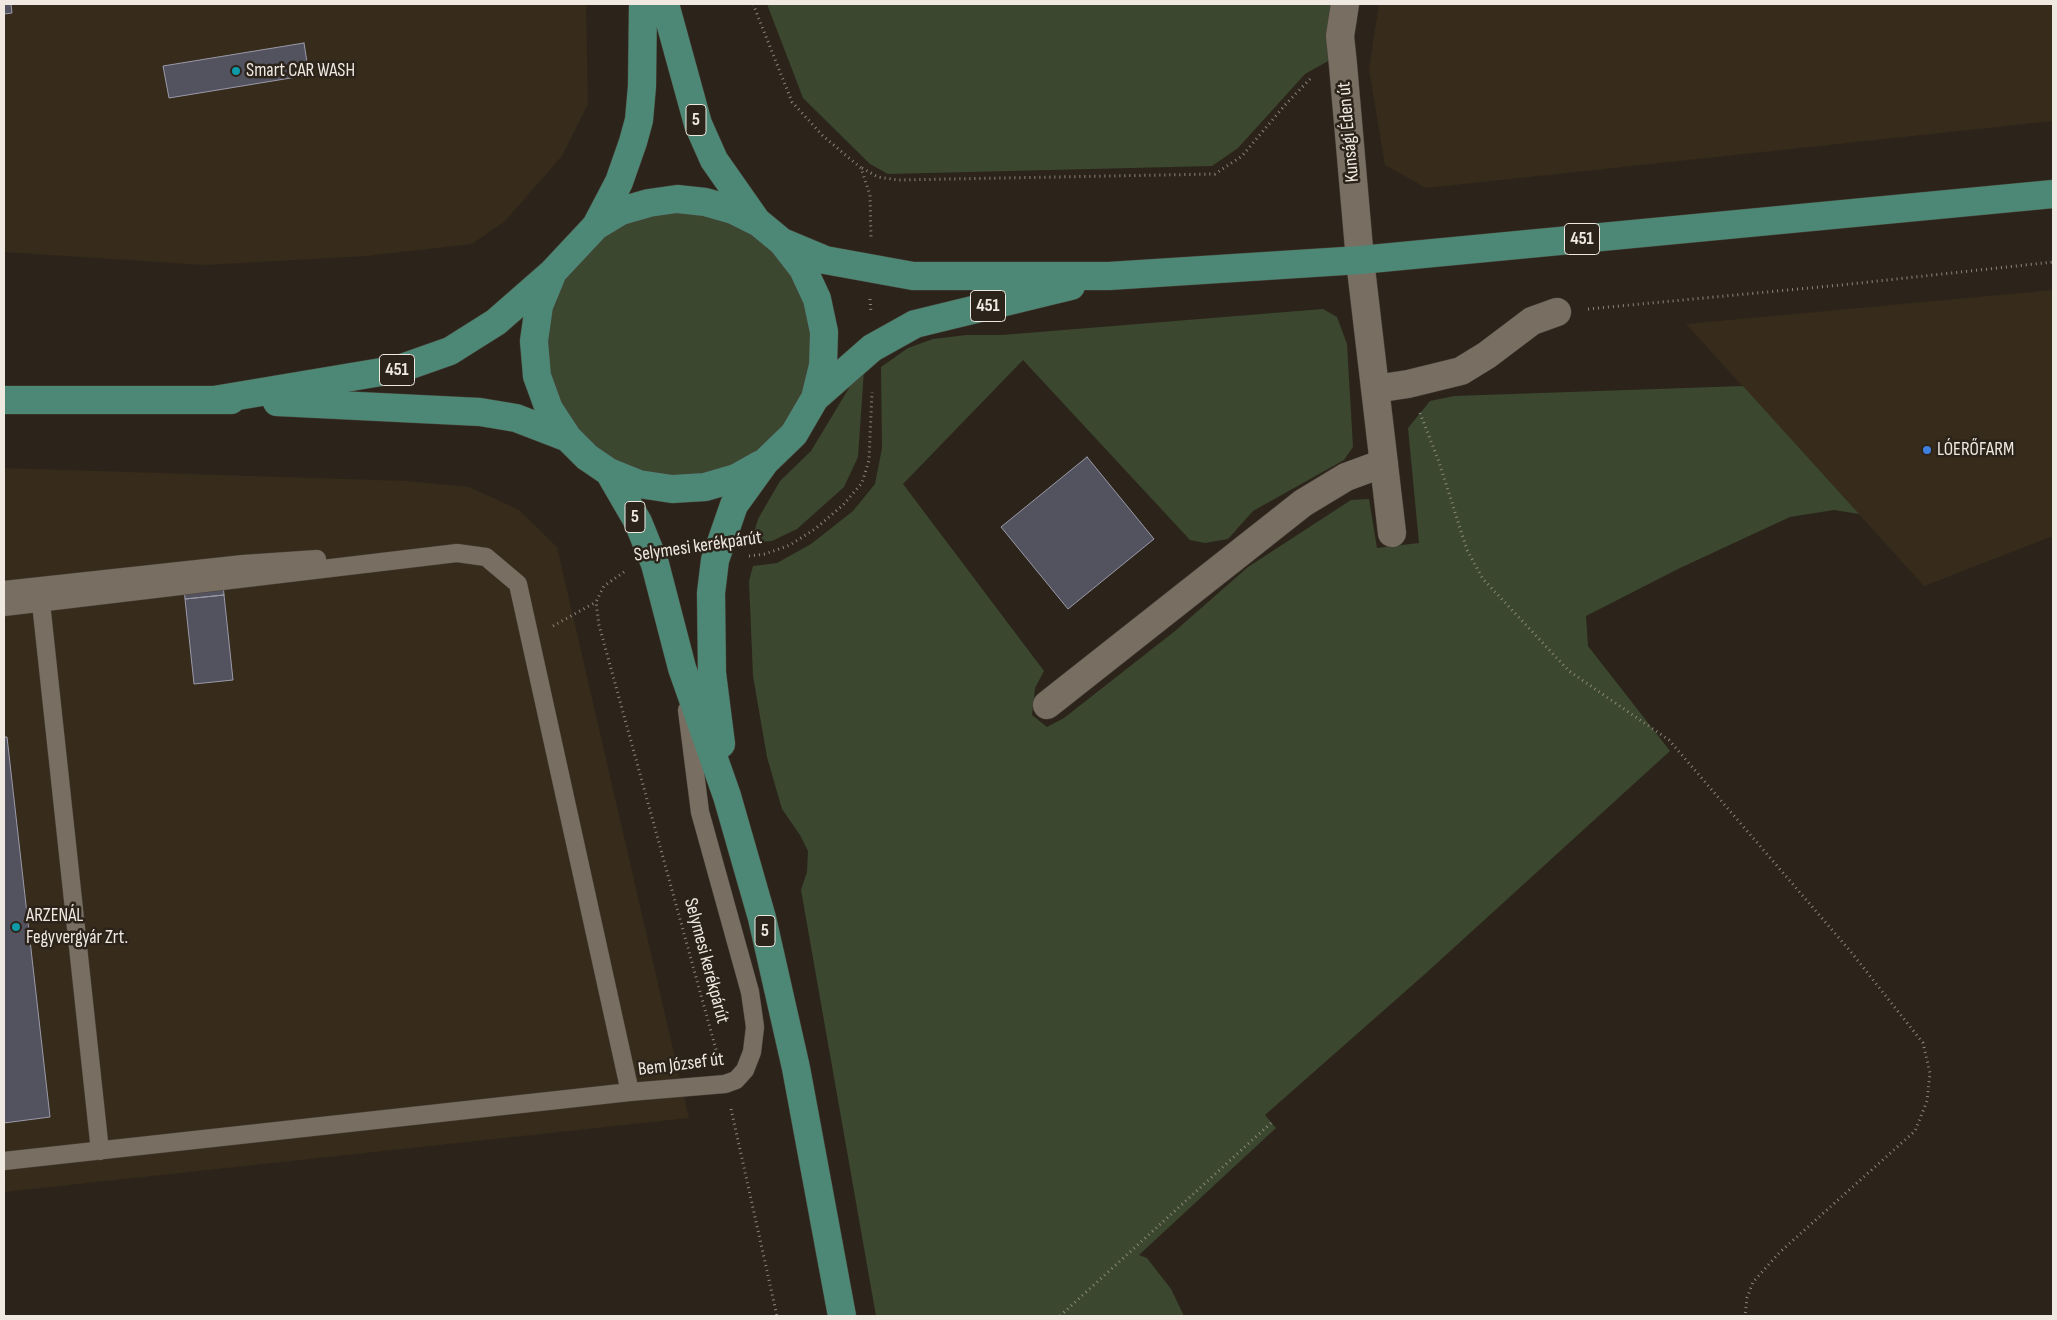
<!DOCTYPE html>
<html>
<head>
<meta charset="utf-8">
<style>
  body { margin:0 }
  #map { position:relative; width:2057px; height:1320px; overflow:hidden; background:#2c241a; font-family:"Sofia Sans Condensed",sans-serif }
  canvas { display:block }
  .frame { position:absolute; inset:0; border:5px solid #efe9e2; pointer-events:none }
</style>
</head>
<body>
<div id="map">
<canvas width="2057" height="1320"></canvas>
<div class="frame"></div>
</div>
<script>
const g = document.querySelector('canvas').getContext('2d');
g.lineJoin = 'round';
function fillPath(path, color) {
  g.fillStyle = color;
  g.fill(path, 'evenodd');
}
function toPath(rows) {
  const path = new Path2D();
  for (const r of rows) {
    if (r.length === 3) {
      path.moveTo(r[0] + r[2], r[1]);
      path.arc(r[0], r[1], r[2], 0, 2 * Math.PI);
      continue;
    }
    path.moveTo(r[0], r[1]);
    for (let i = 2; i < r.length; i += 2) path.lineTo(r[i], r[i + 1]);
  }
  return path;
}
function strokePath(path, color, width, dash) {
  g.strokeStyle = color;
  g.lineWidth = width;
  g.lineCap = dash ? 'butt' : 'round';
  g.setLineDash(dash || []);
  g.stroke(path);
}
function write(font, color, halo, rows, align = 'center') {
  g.font = font + ' "Sofia Sans Condensed",sans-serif';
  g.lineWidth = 5;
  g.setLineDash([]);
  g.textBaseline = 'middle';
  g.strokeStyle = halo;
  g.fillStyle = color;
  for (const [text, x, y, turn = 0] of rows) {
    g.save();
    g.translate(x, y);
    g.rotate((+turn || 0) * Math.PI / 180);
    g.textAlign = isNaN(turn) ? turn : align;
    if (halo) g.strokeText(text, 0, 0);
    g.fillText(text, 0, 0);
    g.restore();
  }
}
fillPath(toPath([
  [4,4,586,4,588,104,562,156,505,221,472,244,366,256,205,265,4,252],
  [1379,4,2053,4,2053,121,1426,188,1385,165,1369,69],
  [2053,290,2053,536,1924,586,1686,324],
  [4,468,407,481,469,487,519,510,557,547,689,1118,4,1192]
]), '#372b1b');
fillPath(toPath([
  [767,4,1332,4,1330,60,1305,74,1238,148,1212,166,888,174,870,164,803,98],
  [680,345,136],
  [1323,309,1337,317,1347,344,1353,447,1344,460,1253,511,1228,539,1205,543,1190,540,1023,360,903,484,1044,671,1035,688,1032,715,1047,727,1064,718,1175,631,1248,567,1351,500,1369,499,1377,548,1419,543,1408,428,1430,401,1454,396,1743,386,1859,514,1834,510,1790,517,1680,568,1586,616,1588,646,1670,751,1425,974,1265,1115,1276,1128,1139,1255,1147,1258,1171,1289,1184,1316,876,1316,801,890,807,872,808,851,800,835,782,809,767,757,753,676,749,581,753,566,777,563,811,544,853,511,875,484,882,448,881,367,908,348,933,339,966,335,1002,335],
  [864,370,858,457,844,487,797,529,772,541,751,543,758,519,780,481,811,451,852,383]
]), '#3b472f');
const building = toPath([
  [4,4,11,4,12,13,4,14,4,4],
  [304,43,309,75,169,98,163,66,304,43],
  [1087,457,1154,539,1068,609,1001,527,1087,457],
  [222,572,224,595,185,599,183,576,222,572],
  [224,595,233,680,194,684,185,599,224,595],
  [4,737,7,737,50,1117,4,1123,4,737]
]);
fillPath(building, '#535360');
strokePath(building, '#9a9aa9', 1);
const lane = toPath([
  [4,590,243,564,317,559],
  [41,603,100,1151],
  [4,607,457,553,486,557,518,584,630,1092],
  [4,1161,630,1092,725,1084,736,1080,745,1070,752,1052,755,1027,750,992,700,812,687,710]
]);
const street = toPath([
  [1345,4,1340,36,1343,65,1360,260,1392,533],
  [1375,389,1408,384,1461,371,1487,355,1532,321,1557,312],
  [1047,705,1303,503,1346,477,1384,463]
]);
const primary = toPath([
  [665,4,698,124,714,160,756,220],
  [596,226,621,211,649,203,677,199,705,202,733,210,759,223,782,242,803,269,817,299,824,332,823,365,815,398,794,434,765,462,734,505,715,560,711,593,712,673,721,744],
  [782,242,825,260,913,276,1109,276,1360,260,2053,194],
  [551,277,539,306,534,341,537,376,549,409,568,438,587,457,609,472,639,484,672,489,705,487,736,478,761,464],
  [815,398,872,348,915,324,1071,286],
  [4,400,231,400],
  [214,400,399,369,450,351,496,322,552,273,596,226,619,182,633,142,639,120,642,86,643,4],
  [277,402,480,412,516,418,568,438],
  [609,472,638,522,655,564,682,668,727,796,762,918,796,1068,842,1316]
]);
strokePath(lane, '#49423a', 19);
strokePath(street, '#49423a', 29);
strokePath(primary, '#49423a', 29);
strokePath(toPath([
  [753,4,792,102,823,136,861,168,870,195,871,238],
  [862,168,878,177,898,180,1215,174,1242,156,1285,105,1312,77],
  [870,299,871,313],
  [1588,309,1841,285,2053,262],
  [1420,413,1439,462,1467,550,1483,579,1569,671,1669,740,1851,952,1923,1043,1930,1073,1927,1101,1915,1131,1780,1252,1753,1282,1747,1298,1745,1316],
  [749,556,765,554,790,545,815,529,843,505,862,483,869,460,872,392],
  [624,572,604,586,596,602,599,625,718,1057],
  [553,626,596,602],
  [731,1109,777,1316],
  [1060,1316,1271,1123]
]), '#8d867e', 3, [1, 4]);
strokePath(lane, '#786e62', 18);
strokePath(street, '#786e62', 28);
strokePath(primary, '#4c8875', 28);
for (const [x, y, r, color] of [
  [236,71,5,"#0f9aa8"],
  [1927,450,5,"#3f7fe0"],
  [16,927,5,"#0f9aa8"]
]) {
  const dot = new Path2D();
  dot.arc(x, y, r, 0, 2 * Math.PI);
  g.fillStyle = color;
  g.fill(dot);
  strokePath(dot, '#2c241a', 2);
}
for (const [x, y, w] of [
  [696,120,20],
  [1582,239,35],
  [988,306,35],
  [397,370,35],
  [635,517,20],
  [765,931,20]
]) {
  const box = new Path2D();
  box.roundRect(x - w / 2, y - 15.5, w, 31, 4);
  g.fillStyle = '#2c241a';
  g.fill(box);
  strokePath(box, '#efe9e2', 1);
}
write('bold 18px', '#efe9e2', null, [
  ["5",696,120],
  ["451",1582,239],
  ["451",988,306],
  ["451",397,370],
  ["5",635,517],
  ["5",765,931]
]);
write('19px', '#efe9e2', '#2c241a', [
  ["Smart CAR WASH",246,71],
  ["LÓERŐFARM",1937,450],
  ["ARZENÁL",26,916],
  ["Fegyvergyár Zrt.",26,938]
], 'left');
write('19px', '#efe9e2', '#2c241a', [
  ["Kunsági Éden út",1349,132,-95],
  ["Selymesi kerékpárút",698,547,-8],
  ["Selymesi kerékpárút",706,961,75],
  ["Bem József út",681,1065,-7]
]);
</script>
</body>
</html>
